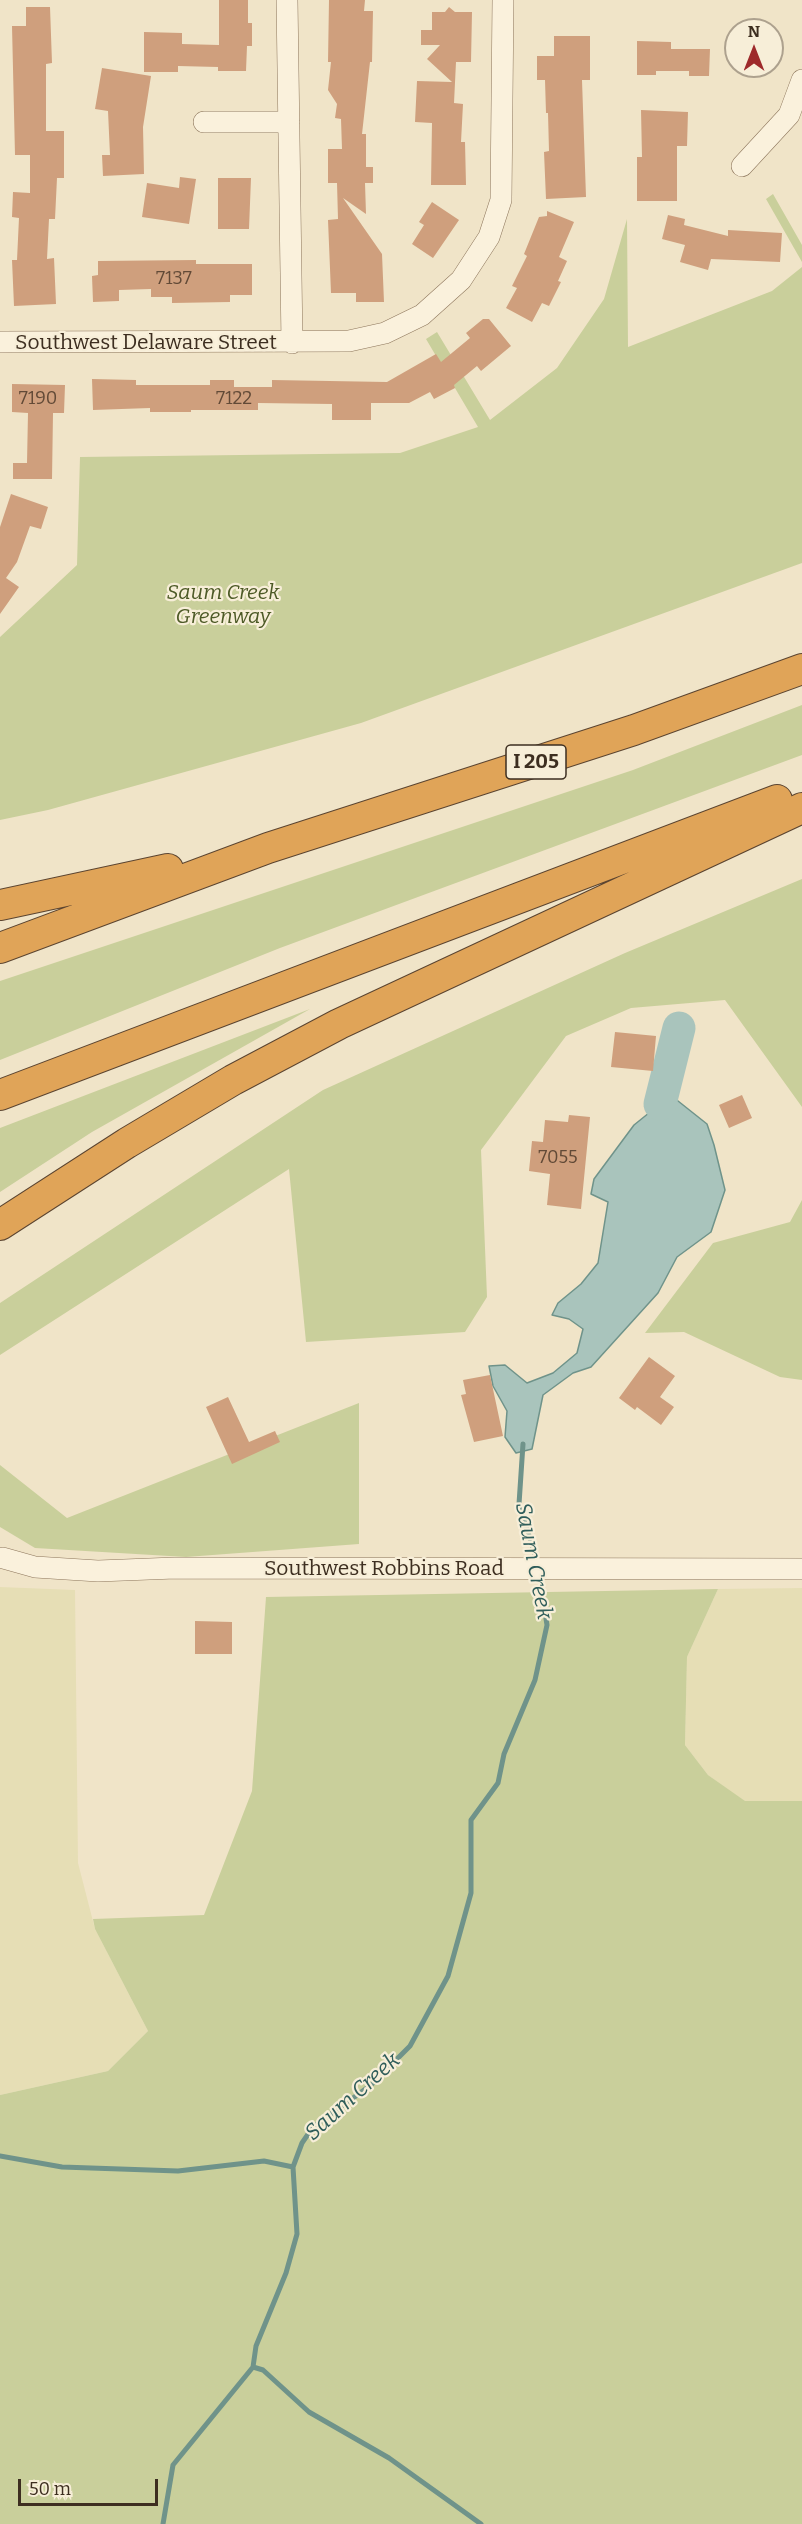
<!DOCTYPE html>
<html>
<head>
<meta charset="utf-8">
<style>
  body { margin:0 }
  #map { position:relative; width:802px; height:2524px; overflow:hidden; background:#f0e4c8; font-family:Bitter,serif }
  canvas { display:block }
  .north { position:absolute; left:724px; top:18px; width:60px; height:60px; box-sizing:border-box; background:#f7eed8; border:2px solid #ada18e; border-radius:50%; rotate:0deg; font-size:16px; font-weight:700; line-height:24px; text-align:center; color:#3d2e20 }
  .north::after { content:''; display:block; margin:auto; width:21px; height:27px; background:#9e2a2b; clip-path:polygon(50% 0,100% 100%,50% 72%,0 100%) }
  .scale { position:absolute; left:18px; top:2479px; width:140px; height:27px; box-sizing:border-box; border:3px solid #3d2e20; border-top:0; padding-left:8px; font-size:18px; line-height:21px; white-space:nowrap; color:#3d2e20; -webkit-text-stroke:4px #f7eed8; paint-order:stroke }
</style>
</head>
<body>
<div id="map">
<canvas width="802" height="2524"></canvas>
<div class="north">N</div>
<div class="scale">50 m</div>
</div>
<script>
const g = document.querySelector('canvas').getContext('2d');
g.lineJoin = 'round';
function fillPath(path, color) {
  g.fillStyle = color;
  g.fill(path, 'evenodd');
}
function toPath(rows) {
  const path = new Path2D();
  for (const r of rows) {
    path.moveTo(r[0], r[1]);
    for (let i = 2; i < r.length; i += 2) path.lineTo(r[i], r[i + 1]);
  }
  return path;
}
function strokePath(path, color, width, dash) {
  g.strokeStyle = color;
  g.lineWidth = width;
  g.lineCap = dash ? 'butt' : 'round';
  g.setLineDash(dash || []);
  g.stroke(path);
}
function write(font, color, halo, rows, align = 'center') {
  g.font = font + ' Bitter,serif';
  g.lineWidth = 4.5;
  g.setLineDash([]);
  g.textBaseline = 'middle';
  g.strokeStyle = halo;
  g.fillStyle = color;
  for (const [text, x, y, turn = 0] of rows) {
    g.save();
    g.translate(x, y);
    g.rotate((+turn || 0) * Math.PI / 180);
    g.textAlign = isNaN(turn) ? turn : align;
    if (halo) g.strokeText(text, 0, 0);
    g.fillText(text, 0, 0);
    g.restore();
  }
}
fillPath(toPath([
  [0,1587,75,1590,78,1863,95,1929,148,2031,108,2071,0,2095],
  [802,1588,802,1801,745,1802,708,1775,685,1745,687,1657,718,1589]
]), '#e6deb5');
fillPath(toPath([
  [773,194,802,245,802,262,766,199],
  [627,219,628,347,772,291,802,267,802,563,361,723,48,810,0,820,0,637,77,565,80,457,400,453,478,427,426,339,437,332,490,420,557,368,604,299],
  [802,705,802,755,280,948,0,1060,0,981,633,770],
  [802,879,802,1107,725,1000,631,1008,566,1036,481,1150,487,1297,465,1332,306,1342,289,1169,0,1355,0,1303,323,1090,625,953],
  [310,1009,92,1132,0,1192,0,1128],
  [802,1200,802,1380,780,1377,684,1332,645,1333,713,1243,790,1222],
  [359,1403,359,1544,186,1557,35,1548,0,1527,0,1465,67,1518],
  [718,1589,687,1657,685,1745,708,1775,745,1801,802,1801,802,2524,0,2524,0,2095,108,2071,148,2031,95,1929,93,1919,204,1915,252,1791,266,1597]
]), '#c9cf9b');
const water = toPath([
  [673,1097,707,1124,714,1145,725,1190,711,1232,677,1257,658,1293,591,1367,573,1373,543,1395,532,1449,516,1453,505,1437,507,1411,493,1386,489,1366,505,1365,527,1383,553,1373,577,1353,583,1329,569,1319,552,1315,558,1303,581,1284,598,1263,608,1202,591,1194,594,1179,634,1125,660,1104,673,1097]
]);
fillPath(water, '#a9c4bc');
strokePath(water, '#6f938a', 1.5);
strokePath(toPath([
  [523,1444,519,1504,538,1564],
  [0,2156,62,2167,178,2171,264,2161,293,2167],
  [253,2367,263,2370,309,2412,389,2458,481,2524],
  [163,2524,173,2465,253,2367,256,2346,286,2273,297,2234,293,2167,302,2143,313,2127,371,2085,410,2046,448,1976,471,1893,471,1820,498,1783,504,1754,535,1680,547,1625,539,1573]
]), '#6f938a', 5);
strokePath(toPath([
  [660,1104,679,1028]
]), '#a9c4bc', 33);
fillPath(toPath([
  [219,0,248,0,248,23,252,23,252,46,247,46,246,71,218,71,218,67,178,66,178,72,144,72,144,32,182,33,182,44,219,45],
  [329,0,365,0,364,11,373,11,372,62,370,62,362,134,366,134,366,167,373,167,373,183,365,183,366,214,343,198,382,254,384,302,356,302,356,293,331,293,328,220,338,219,337,183,328,183,328,149,342,149,341,119,335,118,337,104,328,90,331,62,328,62],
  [26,7,50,7,52,63,46,64,46,131,64,131,64,178,57,178,55,219,49,219,47,259,54,258,56,304,14,306,12,260,17,260,19,218,12,217,13,192,30,193,30,155,15,155,12,26,26,26],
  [449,7,455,12,472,12,471,62,456,62,454,103,463,104,461,142,465,142,466,185,431,185,432,123,415,122,417,81,452,82,427,59,440,45,421,45,421,30,432,30,432,12,445,12],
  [554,36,590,36,590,80,582,80,586,197,546,199,544,152,549,151,548,113,546,113,545,80,537,80,537,56,554,56],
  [637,41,671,42,671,49,710,49,709,76,689,76,689,71,656,71,656,75,637,75],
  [102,68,151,76,143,127,144,174,103,176,102,155,110,155,108,111,95,109],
  [641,110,688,112,687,146,677,146,677,201,637,201,637,157,642,157],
  [180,177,196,179,189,224,142,217,147,183,179,188],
  [218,178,251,178,249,229,218,229],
  [432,202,459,220,433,258,412,244,424,225,419,222],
  [547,211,574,222,559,257,567,261,558,281,561,282,549,306,542,303,532,322,506,308,517,288,512,286,527,256,524,254,539,217,547,216],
  [668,215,685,219,684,225,728,236,728,230,782,233,780,262,711,259,708,270,680,262,685,245,662,239],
  [196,260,196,264,252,264,252,295,230,295,230,302,172,303,172,297,151,297,151,289,119,290,119,301,93,302,92,276,98,275,98,261],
  [483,319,489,319,511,346,481,371,477,366,454,385,455,388,434,399,430,392,409,403,371,403,371,420,332,420,332,404,258,403,258,410,191,410,191,412,150,412,150,408,93,410,92,379,136,380,136,385,210,385,210,380,234,380,234,387,272,387,272,380,387,382,436,354,441,362,470,338,466,333],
  [12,384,65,385,64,413,53,413,52,479,13,479,13,463,27,463,28,413,12,412],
  [11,494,48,507,41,529,30,526,17,562,6,578,19,587,0,614,0,527],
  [615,1032,656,1036,653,1071,611,1067],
  [742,1095,752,1118,729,1128,719,1105],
  [569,1115,590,1117,581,1209,547,1205,550,1174,529,1171,532,1141,543,1142,545,1120,568,1122],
  [649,1357,675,1376,660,1397,674,1407,661,1425,637,1407,635,1410,619,1398],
  [490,1375,503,1436,474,1442,461,1395,466,1394,463,1380],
  [228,1397,249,1442,275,1431,280,1442,232,1464,206,1407],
  [195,1621,232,1622,232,1654,195,1654]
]), '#cf9f7d');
const minor = toPath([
  [287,0,292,343],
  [204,122,289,122],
  [742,166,789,115,802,80],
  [0,342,349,341,385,333,422,315,461,280,489,237,501,200,503,0],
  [3,1558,35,1567,98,1571,175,1568,802,1569]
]);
const highway = toPath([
  [0,905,168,869],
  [0,948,268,848,634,730,802,669],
  [0,1095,777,800],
  [0,1225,127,1143,233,1080,339,1024,802,808]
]);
strokePath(minor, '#8d765c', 22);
strokePath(highway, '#5b4430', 32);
strokePath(minor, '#faf1dc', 21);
strokePath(highway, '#e0a458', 30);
write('18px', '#624a37', null, [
  ["7137",174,279],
  ["7190",38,399],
  ["7122",234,399],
  ["7055",558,1158]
]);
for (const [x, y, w] of [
  [536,762,60]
]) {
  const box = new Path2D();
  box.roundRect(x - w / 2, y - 17, w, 34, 4.5);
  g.fillStyle = '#f7eed8';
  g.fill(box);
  strokePath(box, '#3d2e20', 1.5);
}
write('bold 20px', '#3d2e20', null, [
  ["I 205",536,762]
]);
write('21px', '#3d2e20', '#f7eed8', [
  ["Southwest Delaware Street",146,343],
  ["Southwest Robbins Road",384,1569]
]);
write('italic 21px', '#4d5a26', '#f7eed8', [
  ["Saum Creek",223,593],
  ["Greenway",223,617]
]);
write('italic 22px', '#2f5d5a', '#f7eed8', [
  ["Saum Creek",533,1561,79],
  ["Saum Creek",353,2097,-42]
]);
</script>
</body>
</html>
